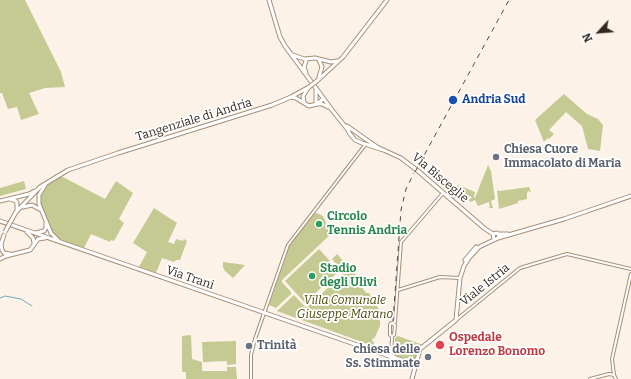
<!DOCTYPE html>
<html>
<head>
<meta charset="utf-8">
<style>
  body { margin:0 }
  #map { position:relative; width:631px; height:379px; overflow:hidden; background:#fcf2e8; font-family:Bitter,serif }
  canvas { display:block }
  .north { position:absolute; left:579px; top:12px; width:40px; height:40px; -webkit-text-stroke:3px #fff; paint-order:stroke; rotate:244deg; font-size:11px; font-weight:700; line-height:16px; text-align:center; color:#322920 }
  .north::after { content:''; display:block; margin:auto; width:14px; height:18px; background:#322920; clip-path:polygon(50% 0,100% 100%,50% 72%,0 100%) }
</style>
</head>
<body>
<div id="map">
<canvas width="631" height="379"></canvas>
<div class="north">N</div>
</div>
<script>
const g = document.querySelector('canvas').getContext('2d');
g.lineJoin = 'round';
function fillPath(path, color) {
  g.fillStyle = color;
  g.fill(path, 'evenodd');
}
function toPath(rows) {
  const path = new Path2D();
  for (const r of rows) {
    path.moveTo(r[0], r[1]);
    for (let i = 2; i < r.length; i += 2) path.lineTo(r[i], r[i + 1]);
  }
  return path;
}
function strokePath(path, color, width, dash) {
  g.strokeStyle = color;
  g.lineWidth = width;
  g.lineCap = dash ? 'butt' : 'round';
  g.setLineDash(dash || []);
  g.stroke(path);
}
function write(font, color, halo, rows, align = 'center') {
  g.font = font + ' Bitter,serif';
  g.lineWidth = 3.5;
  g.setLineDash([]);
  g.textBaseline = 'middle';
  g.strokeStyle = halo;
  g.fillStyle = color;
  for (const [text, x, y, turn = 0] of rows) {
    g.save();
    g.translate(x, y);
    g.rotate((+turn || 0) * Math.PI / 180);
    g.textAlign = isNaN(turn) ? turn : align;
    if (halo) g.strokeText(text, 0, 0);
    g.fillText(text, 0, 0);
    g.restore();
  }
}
fillPath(toPath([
  [0,0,25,0,61,72,65,87,45,88,29,93,39,114,21,120,17,107,8,109,2,93,0,93],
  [564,94,587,114,598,119,603,125,600,151,588,149,582,126,566,112,549,130,554,134,549,139,548,138,544,142,535,120],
  [488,165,491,171,495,199,491,201,493,208,488,208,490,207,489,202,478,206,475,200,470,202,469,200,472,197,462,193,453,199,458,185,475,192,474,197,475,198],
  [61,176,105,199,116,181,133,193,119,219,124,223,114,241,111,240,110,242,91,234,84,248,60,240,53,235,40,205,40,197,45,187],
  [24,181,26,189,0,196,0,188],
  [529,187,531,192,528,191,527,193,527,199,518,201,518,203,499,209,497,190,499,191],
  [154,208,177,223,168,242,174,244,176,239,183,241,184,239,187,241,180,260,176,260,174,262,162,258,156,273,139,267,147,252,133,243],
  [317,213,323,216,331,234,282,280,282,282,291,292,291,294,276,308,269,305,290,245,313,214],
  [319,249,339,271,305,303,285,281],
  [337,254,357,276,356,278,366,293,369,293,380,311,380,326,374,339,373,338,372,340,374,343,373,346,277,311,294,295,305,307,307,307,343,274,343,272,332,259],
  [223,262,245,265,233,278,225,271,223,267],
  [191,335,192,359,202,362,202,371,227,371,227,367,236,367,237,379,186,379,186,372,182,372,182,336],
  [398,336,423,345,419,348,415,359,411,361,394,355,395,338],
  [236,341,236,364,227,365,227,361,203,362,202,342]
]), '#c5ca93');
strokePath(toPath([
  [0,298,5,296,21,299,32,306]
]), '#6daac5', 1);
const minor = toPath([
  [398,290,440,277,460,278],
  [456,320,520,268,550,259,567,254,631,269],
  [391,323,395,325,394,335,392,336,390,335,390,325,391,323],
  [393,323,395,322,401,242,443,193],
  [391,354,392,338],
  [251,379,251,355,255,339,288,245,365,145],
  [590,379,609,374,614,375],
  [616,379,614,375,612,359,631,274]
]);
const major = toPath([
  [269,0,280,37,285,46,332,110,348,130,350,134,355,140,362,143,383,150],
  [293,55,304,59,315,58,331,62,337,61],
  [319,60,322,67,319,77],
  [306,61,304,67,306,73],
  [317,81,343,57,387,0],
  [291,97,296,98,309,106,317,104,323,99],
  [316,102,316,90],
  [304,103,303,96,308,88],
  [317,104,322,104,328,107],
  [347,126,377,147,401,158,418,171,484,228,493,234],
  [45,185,39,195,39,204,51,233,58,240],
  [10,199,16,201,17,204,17,211],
  [0,201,29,194,35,191],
  [23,207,32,205,39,209],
  [0,221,389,356],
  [11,221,16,212,40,187,68,170,118,153,272,105,291,97,309,87],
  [27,232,33,238,34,243],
  [35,233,44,231,46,228,46,223],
  [498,234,508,234],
  [4,235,1,244,2,250,4,253,10,254],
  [498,238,564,219,631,196],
  [0,259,6,256,30,250,38,239,45,238],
  [465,260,476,247],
  [456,320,460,278,464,266,469,258,479,247,498,238,499,235,497,233,493,234,494,239],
  [390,355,393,356,392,358,390,357,390,355],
  [393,357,416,365],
  [412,379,420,349,456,320]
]);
strokePath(minor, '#a68f79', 4);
strokePath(major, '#a68f79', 5);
strokePath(minor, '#fff', 2);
strokePath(major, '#fff', 3);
strokePath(toPath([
  [415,172,509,0],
  [393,321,401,210,406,189,414,173]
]), '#534940', 1, [5, 5]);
const majorBridge = toPath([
  [309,87,317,81],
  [5,232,11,221]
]);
strokePath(majorBridge, '#a68f79', 5, []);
strokePath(majorBridge, '#fff', 3);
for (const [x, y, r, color] of [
  [453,100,5,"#1a4fb4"],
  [496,157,4,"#6b7280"],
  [319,224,4,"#2e9e5b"],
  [312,276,4,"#2e9e5b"],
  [440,345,5,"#e0444e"],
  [249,346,4,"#6b7280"],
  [428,357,4,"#6b7280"]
]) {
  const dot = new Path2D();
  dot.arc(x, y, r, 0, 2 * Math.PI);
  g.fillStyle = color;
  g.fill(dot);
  strokePath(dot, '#fff', 1.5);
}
write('bold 12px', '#164399', '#fff', [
  ["Andria Sud",462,100]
], 'left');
write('12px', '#322920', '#fff', [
  ["Tangenziale di Andria",194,120,-17],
  ["Via Bisceglie",440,178,40],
  ["Via Trani",190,278,19],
  ["Viale Istria",485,285,-39]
]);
write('bold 12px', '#5b616d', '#fff', [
  ["Chiesa Cuore",504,150],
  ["Immacolato di Maria",504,164],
  ["Trinità",257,346],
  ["chiesa delle",420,350,"right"],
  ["Ss. Stimmate",420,364,"right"]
], 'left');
write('bold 12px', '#27864d', '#fff', [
  ["Circolo",327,217],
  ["Tennis Andria",327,231],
  ["Stadio",320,269],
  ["degli Ulivi",320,283]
], 'left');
write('italic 12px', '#494c08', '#fff', [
  ["Villa Comunale",345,301],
  ["Giuseppe Marano",345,315]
]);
write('bold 12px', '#be3a42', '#fff', [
  ["Ospedale",449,338],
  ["Lorenzo Bonomo",449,352]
], 'left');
</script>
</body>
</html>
